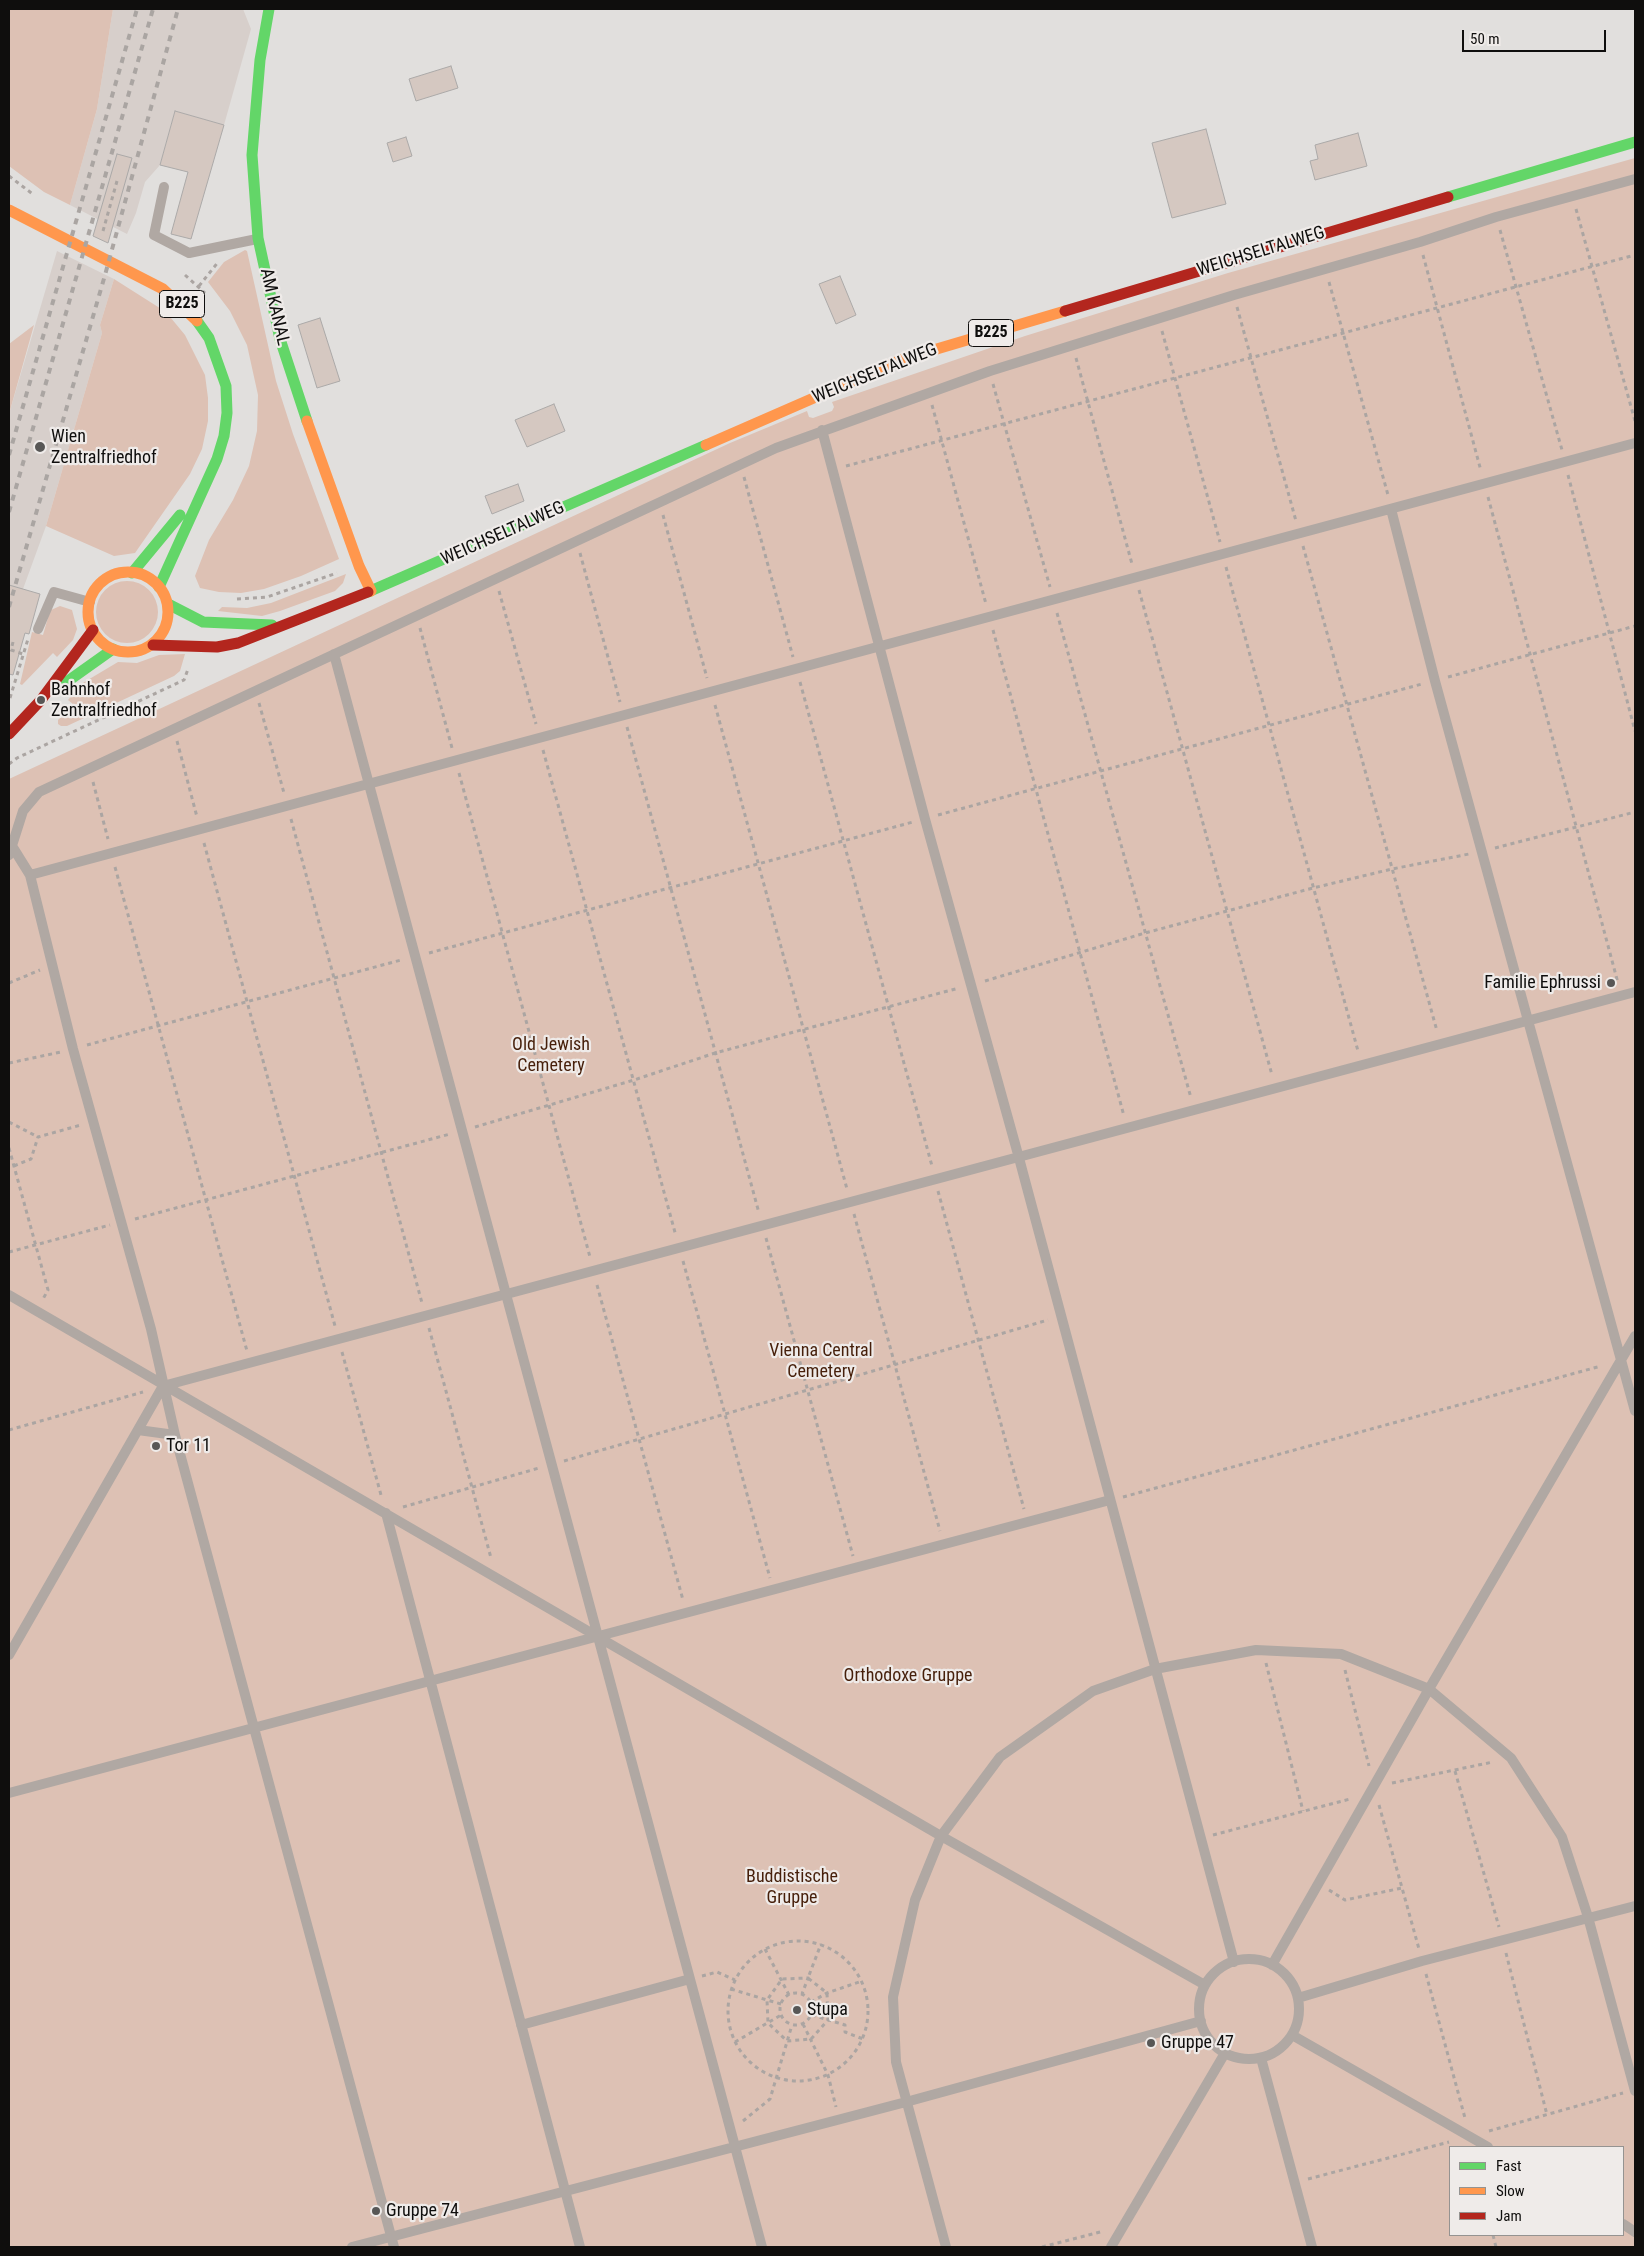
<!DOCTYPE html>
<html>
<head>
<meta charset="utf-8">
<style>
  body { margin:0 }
  #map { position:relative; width:1644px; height:2256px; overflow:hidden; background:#e1dfdd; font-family:"Roboto Condensed",sans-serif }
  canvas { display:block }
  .frame { position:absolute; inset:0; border:10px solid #0f0e0d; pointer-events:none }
  .legend { position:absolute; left:1449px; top:2146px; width:175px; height:90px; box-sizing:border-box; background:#efebe9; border:1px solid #959391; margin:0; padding:6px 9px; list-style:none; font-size:15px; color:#0f0e0d }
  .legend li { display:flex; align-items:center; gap:10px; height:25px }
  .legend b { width:25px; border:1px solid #959391 }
  .scale { position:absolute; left:1462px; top:30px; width:144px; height:22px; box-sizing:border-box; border:2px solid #0f0e0d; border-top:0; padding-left:6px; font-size:15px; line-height:18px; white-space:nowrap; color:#0f0e0d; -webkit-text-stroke:4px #efebe9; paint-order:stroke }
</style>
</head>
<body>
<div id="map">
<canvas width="1644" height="2256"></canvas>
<div class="frame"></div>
<ul class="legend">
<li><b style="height:6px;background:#63d668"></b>Fast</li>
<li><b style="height:6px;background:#ff974d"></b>Slow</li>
<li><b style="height:6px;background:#b3261e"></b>Jam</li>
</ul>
<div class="scale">50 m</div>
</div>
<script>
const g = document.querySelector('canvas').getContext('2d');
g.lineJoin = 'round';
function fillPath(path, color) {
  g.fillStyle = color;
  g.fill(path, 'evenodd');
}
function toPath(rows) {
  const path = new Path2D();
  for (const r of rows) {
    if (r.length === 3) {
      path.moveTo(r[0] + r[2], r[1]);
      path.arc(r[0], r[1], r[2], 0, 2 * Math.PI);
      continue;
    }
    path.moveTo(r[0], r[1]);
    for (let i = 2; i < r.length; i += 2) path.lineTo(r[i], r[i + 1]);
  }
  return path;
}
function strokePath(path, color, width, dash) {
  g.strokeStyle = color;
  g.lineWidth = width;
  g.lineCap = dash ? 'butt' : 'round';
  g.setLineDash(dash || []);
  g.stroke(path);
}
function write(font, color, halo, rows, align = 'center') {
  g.font = font + ' "Roboto Condensed",sans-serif';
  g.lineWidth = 4.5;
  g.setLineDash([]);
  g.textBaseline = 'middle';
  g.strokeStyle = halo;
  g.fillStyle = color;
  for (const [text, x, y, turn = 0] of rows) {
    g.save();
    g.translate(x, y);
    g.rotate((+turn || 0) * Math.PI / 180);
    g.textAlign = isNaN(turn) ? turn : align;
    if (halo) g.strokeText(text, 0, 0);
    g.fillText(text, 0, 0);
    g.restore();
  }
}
fillPath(toPath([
  [113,9,243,9,251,29,224,125,175,111,160,165,145,182,136,213,127,234,70,205,97,109],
  [57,251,114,279,100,325,102,333,46,526,23,589,9,637,9,414]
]), '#d7cfcb');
fillPath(toPath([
  [113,9,97,109,70,205,44,192,9,166,9,10],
  [1635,158,1635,2247,9,2247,9,779,730,443,807,411,809,417,813,418,832,411,834,407,832,402,1025,336,1228,273],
  [1450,2147,1623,2147,1623,2235,1450,2235],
  [245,250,247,251,276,381,293,434,339,559,301,576,264,589,241,593,219,592,200,588,195,576,209,540,233,500,249,466,257,431,258,395,247,345,230,311,208,282,224,262],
  [114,279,166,312,185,335,205,375,208,398,208,421,202,449,190,474,135,553,114,556,46,526,102,333,100,325],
  [34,325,9,414,9,344],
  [346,574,343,583,335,591,280,611,262,616,218,611,222,607,247,608,271,603],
  [127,612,31],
  [60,606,72,610,77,629,73,640,57,657,53,653,22,685,20,684,32,632,43,635,49,614,51,610],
  [185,654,180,671,174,676,67,726,61,726,58,724,58,720,73,704,68,700,81,684,118,662,137,663,159,655]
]), '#ddc1b4');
const building = toPath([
  [451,66,458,88,416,101,409,79,451,66],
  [175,111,224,125,191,239,171,234,188,172,160,165,175,111],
  [1206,129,1226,204,1172,218,1152,143,1206,129],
  [1358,133,1367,166,1315,180,1310,161,1318,159,1315,145,1358,133],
  [406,137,412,156,393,162,387,143,406,137],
  [117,154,132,158,108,243,93,236,117,154],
  [840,276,856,315,836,324,819,284,840,276],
  [320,318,340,381,317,388,298,325,320,318],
  [554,404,565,431,527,447,515,420,554,404],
  [518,484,524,501,492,514,485,496,518,484],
  [9,585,40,594,29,634,25,633,13,675,9,674,9,585]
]);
fillPath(building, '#d5c8c1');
strokePath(building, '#aba9a8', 1);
strokePath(toPath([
  [9,176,34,195],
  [1576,209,1635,421],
  [1500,230,1562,450],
  [103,231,117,181],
  [1423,255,1481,471],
  [185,275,205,293],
  [1329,282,1388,495],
  [199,286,219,261],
  [1237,307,1296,521],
  [1162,331,1220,542],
  [1076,358,1132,564],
  [993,384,1050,587],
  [932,405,986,604],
  [846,466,1635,255],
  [1568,475,1635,731],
  [744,477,793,657],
  [1488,497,1618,983],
  [663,515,707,678],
  [1303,546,1437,1031],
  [580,553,620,702],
  [1226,567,1358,1051],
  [1139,590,1272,1075],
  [499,591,536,724],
  [237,599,267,597,337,573],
  [1057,613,1191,1098],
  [420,628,452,748],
  [993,630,1124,1116],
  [13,642,11,650,23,654],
  [1448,677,1635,626],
  [800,682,932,1166],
  [10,698,28,639],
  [259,703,284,793],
  [715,705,847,1189],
  [627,727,759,1213],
  [177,741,197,817],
  [543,750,676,1236],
  [9,764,17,758,184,680,188,669],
  [459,773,590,1257],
  [93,782,108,839],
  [938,815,1422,684],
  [291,819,422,1303],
  [204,843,335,1326],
  [1495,848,1635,812],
  [115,867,247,1351],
  [429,953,913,822],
  [985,981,1145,933,1313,888,1392,869,1469,854],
  [9,983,40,970],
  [87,1045,401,960],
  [9,1063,61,1052],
  [9,1122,38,1137],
  [475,1127,634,1080,715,1053,959,988],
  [9,1148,48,1290,43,1299],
  [14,1166,31,1159,38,1137,81,1125],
  [938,1191,1024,1509],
  [854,1214,940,1531],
  [135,1219,450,1134],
  [766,1238,853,1556],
  [9,1252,110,1225],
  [683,1261,770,1578],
  [597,1285,683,1600],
  [429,1328,491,1558],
  [342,1352,381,1495],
  [9,1430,143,1392],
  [564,1461,1048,1320],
  [1123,1497,1601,1366],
  [403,1507,539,1468],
  [1266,1663,1303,1811],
  [1345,1670,1369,1766],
  [1455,1771,1499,1927],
  [1392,1783,1493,1762],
  [1379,1805,1419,1949],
  [1213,1835,1350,1799],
  [1329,1890,1345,1900,1402,1888],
  [798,2011,70],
  [765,1949,789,1995],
  [1506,1953,1547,2115],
  [1426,1974,1465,2118],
  [702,1976,717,1972,735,1980],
  [731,1989,767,2000,782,1979,808,1978,802,1994],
  [796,2009,16],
  [811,2002,827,1993,862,1981],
  [781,2004,767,2000,768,2023,787,2041,811,2039,828,2020,827,1993,808,1978,821,1944],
  [812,2015,845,2025,845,2032,863,2039],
  [803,2024,828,2075,836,2107],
  [735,2042,781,2015],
  [743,2121,770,2099,792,2025],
  [1489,2131,1623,2093],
  [1308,2179,1449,2142],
  [1493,2235,1496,2247],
  [1042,2247,1104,2231]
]), '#aba5a2', 3, [4, 4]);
strokePath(toPath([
  [164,187,154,235,189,253,257,239],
  [822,430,925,819,1019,1158,1234,1962],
  [1391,509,1435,681,1635,1411],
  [38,629,54,592,90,602],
  [334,654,762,2247],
  [12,846,30,875,73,1049,151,1329,175,1435,394,2247],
  [9,855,23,811,39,792,776,448,990,371,1234,295,1420,242,1496,217,1635,179],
  [30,875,1635,443],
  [9,1295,941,1836,1205,1985],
  [138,1430,175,1435],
  [386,1513,580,2247],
  [9,1655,163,1386,1635,992],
  [9,1793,1110,1500],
  [1249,2009,50],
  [1272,1965,1429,1689,1635,1336],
  [1298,1998,1422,1961,1635,1906],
  [521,2025,690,1979],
  [1292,2035,1488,2147],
  [1261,2058,1312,2247],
  [1623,2224,1635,2232],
  [352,2247,906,2102,1201,2021],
  [946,2247,896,2062,893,1997,915,1900,941,1836,1000,1757,1093,1691,1155,1669,1256,1650,1341,1654,1429,1689,1511,1758,1562,1837,1588,1917,1635,2091],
  [1111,2247,1225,2053]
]), '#b0a8a3', 10);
strokePath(toPath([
  [269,9,260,60,252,155,258,238,280,339,307,421],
  [1448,197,1635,142],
  [132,573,180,515],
  [159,587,217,459,224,436,227,413,226,386,209,338,197,321],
  [368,592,706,445],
  [168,604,203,622,272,625],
  [61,686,113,649]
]), '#63d668', 11);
strokePath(toPath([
  [9,210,163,289,197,321],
  [307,421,359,566,371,591],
  [706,445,903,359,1065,311],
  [128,612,40]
]), '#ff974d', 11);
strokePath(toPath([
  [1065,311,1448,197],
  [153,645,217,647,238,643,368,592],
  [9,734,41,700,93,630]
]), '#b3261e', 11);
strokePath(toPath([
  [9,455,137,9],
  [9,512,153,9],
  [9,607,105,275,178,9]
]), '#aaa5a2', 4, [6, 6]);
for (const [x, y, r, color] of [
  [40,447,6,"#585756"],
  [41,700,5,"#585756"],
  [1611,983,5,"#585756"],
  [156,1446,5,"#585756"],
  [797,2010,5,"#585756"],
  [1151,2043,5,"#585756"],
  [376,2211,5,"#585756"]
]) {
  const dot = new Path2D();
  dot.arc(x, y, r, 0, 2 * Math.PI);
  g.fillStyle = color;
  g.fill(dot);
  strokePath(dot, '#efebe9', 2);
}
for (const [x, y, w] of [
  [182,304,45],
  [991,333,45]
]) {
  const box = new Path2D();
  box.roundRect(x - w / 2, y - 13.5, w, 27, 4);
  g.fillStyle = '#efebe9';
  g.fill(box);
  strokePath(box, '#0f0e0d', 1);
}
write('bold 16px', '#0f0e0d', null, [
  ["B225",182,304],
  ["B225",991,333]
]);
write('18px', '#0f0e0d', '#efebe9', [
  ["WEICHSELTALWEG",1261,252,-17],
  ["AM KANAL",274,307,77],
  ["WEICHSELTALWEG",875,374,-22],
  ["WEICHSELTALWEG",503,534,-24]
]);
write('18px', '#0f0e0d', '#efebe9', [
  ["Wien",51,437],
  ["Zentralfriedhof",51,458],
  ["Bahnhof",51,690],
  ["Zentralfriedhof",51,711],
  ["Familie Ephrussi",1601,983,"right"],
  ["Tor 11",166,1446],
  ["Stupa",807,2010],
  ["Gruppe 47",1161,2043],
  ["Gruppe 74",386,2211]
], 'left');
write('18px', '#461f0a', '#efebe9', [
  ["Old Jewish",551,1045],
  ["Cemetery",551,1066],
  ["Vienna Central",821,1351],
  ["Cemetery",821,1372],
  ["Orthodoxe Gruppe",908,1676],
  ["Buddistische",792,1877],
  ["Gruppe",792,1898]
]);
</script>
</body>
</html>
